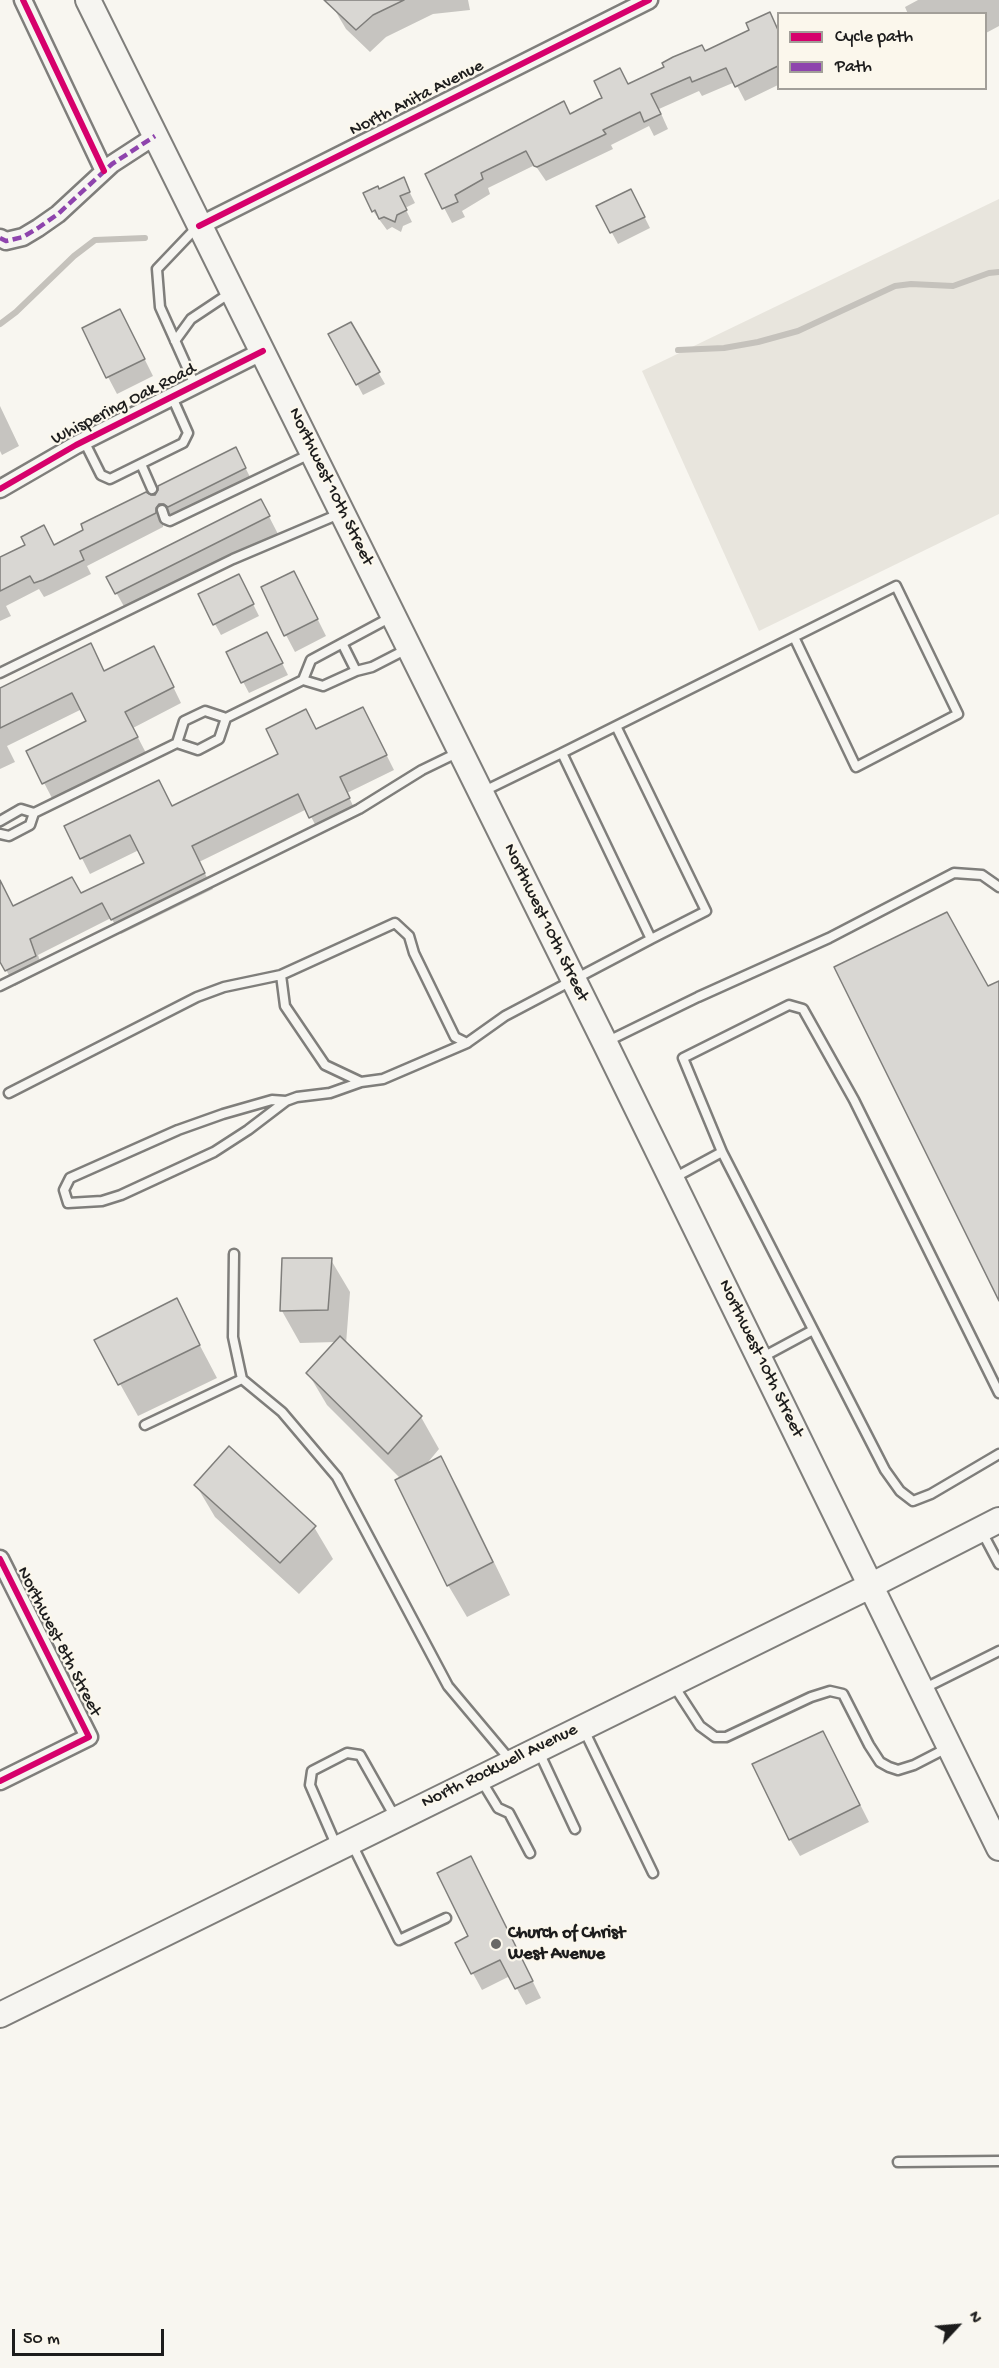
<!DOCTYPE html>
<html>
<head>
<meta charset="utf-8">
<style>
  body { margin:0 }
  #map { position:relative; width:999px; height:2368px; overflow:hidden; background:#f8f6f0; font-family:"Gochi Hand",sans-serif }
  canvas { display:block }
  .legend { position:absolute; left:777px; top:12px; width:210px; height:78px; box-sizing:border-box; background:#fbf7ec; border:2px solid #a29f99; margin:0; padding:8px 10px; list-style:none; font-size:18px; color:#1c1c1c }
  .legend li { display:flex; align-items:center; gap:12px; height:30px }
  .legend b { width:30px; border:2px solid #a29f99 }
  .north { position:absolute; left:927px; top:2296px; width:60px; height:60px; -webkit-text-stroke:4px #fbf7ec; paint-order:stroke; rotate:64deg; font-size:16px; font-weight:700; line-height:24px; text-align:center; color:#1c1c1c }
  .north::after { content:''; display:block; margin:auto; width:21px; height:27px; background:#1c1c1c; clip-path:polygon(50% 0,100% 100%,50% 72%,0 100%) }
  .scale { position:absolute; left:12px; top:2329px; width:152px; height:27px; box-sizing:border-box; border:3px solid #1c1c1c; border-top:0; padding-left:8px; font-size:18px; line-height:21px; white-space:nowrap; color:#1c1c1c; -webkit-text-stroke:4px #fbf7ec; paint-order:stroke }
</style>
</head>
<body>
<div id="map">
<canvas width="999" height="2368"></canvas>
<ul class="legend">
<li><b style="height:8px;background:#d6006c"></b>Cycle path</li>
<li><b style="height:8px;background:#8e44ad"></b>Path</li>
</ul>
<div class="north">N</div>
<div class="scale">50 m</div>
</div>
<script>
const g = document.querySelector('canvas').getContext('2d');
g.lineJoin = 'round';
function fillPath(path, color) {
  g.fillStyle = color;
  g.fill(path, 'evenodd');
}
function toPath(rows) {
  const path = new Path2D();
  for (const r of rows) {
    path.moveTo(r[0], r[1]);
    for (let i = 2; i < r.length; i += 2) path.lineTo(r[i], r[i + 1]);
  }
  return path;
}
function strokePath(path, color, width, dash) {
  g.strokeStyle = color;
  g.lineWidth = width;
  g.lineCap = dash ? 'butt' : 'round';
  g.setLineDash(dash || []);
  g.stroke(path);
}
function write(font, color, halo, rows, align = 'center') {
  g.font = font + ' "Gochi Hand",sans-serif';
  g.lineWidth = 4.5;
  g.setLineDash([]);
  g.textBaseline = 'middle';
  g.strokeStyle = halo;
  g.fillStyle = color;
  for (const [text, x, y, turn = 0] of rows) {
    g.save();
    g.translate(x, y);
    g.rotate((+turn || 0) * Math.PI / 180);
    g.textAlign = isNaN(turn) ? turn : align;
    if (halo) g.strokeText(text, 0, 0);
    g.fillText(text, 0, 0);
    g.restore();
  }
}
fillPath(toPath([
  [999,199,999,514,759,631,642,371]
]), '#e8e5dd');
fillPath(toPath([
  [340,0,468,0,470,10,433,14,386,37,370,52,346,29,333,7],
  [918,0,999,0,999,26,986,33,986,14,908,14,905,7],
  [769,14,778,32,778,85,745,101,735,82,702,96,699,91,659,109,668,129,654,136,649,126,611,145,613,149,546,181,535,165,488,188,490,194,462,211,465,217,452,223,427,175,570,115,629,86,705,53,751,30],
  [403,179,415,203,405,208,412,222,403,226,401,232,392,227,387,230,373,211,379,191],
  [637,202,650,228,618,244,598,207],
  [350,324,385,384,363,395,330,334],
  [129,328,153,376,117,394,108,377],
  [0,406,19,446,2,455,0,451],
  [243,463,253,483,167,518,163,523,163,527,87,566,91,574,51,594,44,597,39,589,6,606,11,616,0,621,0,559,54,546,150,497],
  [261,501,278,534,126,610,108,578],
  [244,586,259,616,221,635,215,624],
  [303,590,326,636,295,652,286,635],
  [273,645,288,675,249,693,228,653],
  [99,661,105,672,162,664,181,703,133,728,146,753,53,800,28,752,88,721,82,709,7,746,15,762,0,769,0,689],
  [371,724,394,770,347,793,357,814,319,832,307,809,199,862,213,889,121,934,111,918,38,955,43,971,15,986,0,959,0,883,13,908,81,895,146,863,139,850,90,874,66,827,172,807,280,754,316,731],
  [283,1259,331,1260,350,1292,346,1344,421,1417,439,1449,424,1467,441,1458,459,1490,510,1595,467,1617,448,1585,401,1479,327,1405,308,1373,336,1342,300,1343,282,1311],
  [176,1300,217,1378,138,1416,96,1341],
  [196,1485,314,1527,333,1559,299,1594,215,1517],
  [832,1749,869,1822,800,1856,790,1839],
  [471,1858,541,1998,526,2005,510,1976,482,1990,457,1944,470,1937]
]), '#0003');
strokePath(toPath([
  [0,324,16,312,74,256,95,240,145,238],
  [678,350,724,348,758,342,798,331,895,286,911,284,953,286,989,273,999,272]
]), '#c5c2bc', 6);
const building = toPath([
  [324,0,404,0,373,15,356,30,324,0],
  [770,12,778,30,778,66,735,87,726,68,692,82,690,77,651,94,661,114,644,122,640,112,603,130,606,134,537,167,534,166,526,151,481,173,483,179,455,195,458,202,442,209,425,174,564,101,570,114,599,99,602,98,594,81,620,68,628,84,664,67,662,63,673,57,702,45,705,51,749,30,746,23,770,12],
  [404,177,410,192,400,196,407,210,397,215,395,222,384,217,379,219,375,210,372,212,363,193,378,186,379,189,404,177],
  [631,189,645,217,610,233,596,206,631,189],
  [120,309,145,359,106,378,82,328,120,309],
  [351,322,380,372,356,385,328,334,351,322],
  [236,447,246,468,168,507,164,504,159,504,156,508,156,513,80,551,84,560,43,580,34,583,30,576,0,591,0,557,25,545,21,537,44,525,54,545,83,530,81,524,146,492,151,495,155,495,158,490,158,486,236,447],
  [261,499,270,516,115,594,106,577,261,499],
  [294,571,318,619,284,636,261,587,294,571],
  [239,574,254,604,213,625,198,594,239,574],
  [267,632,283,663,241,683,226,652,267,632],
  [91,643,104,671,154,646,174,687,125,712,138,737,42,784,26,751,86,721,72,693,0,728,0,688,91,643],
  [363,707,387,755,340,777,350,798,309,818,298,794,192,846,205,873,111,920,102,903,30,939,36,956,5,971,0,962,0,880,13,906,72,877,81,893,144,863,130,835,80,859,64,826,159,780,172,806,278,754,266,729,306,709,316,729,363,707],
  [947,912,988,986,999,981,999,1301,834,967,947,912],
  [282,1258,332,1258,328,1310,280,1311,282,1258],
  [177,1298,200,1345,118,1385,94,1340,177,1298],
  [340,1336,422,1416,388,1454,306,1373,340,1336],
  [229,1446,316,1526,280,1563,194,1485,229,1446],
  [441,1456,493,1562,447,1586,395,1480,441,1456],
  [823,1731,860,1805,789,1840,752,1764,823,1731],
  [471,1856,533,1981,515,1989,500,1960,471,1974,455,1943,468,1936,437,1873,471,1856]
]);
fillPath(building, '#d9d7d3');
strokePath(building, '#7f7e7b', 1.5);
const service = toPath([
  [175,341,191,319,230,293],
  [195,385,160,307,157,269,197,227],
  [84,441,101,475,110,479,183,443,188,433,172,397],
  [141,464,152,489],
  [162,510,165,519,170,521,310,454],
  [393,616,311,660,303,680,323,686,356,671,372,667,407,649],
  [343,645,356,671],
  [0,673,233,559,339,514],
  [226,718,205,711,184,721,177,743,198,750,219,739,226,718,303,680],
  [616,726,896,586,958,714,856,767,794,637],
  [482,792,562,753],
  [0,821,21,809,34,813,177,743],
  [0,834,9,836,30,825,34,813],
  [281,975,285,1006,325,1065,361,1082,383,1079,467,1043],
  [0,986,359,809,422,770,459,752],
  [608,1041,698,997,829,938,954,873,982,875,999,887],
  [9,1093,197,997,224,987,281,975,395,923,409,936,414,953,455,1037,467,1043,505,1016,651,939,562,753,616,726,706,911,651,939],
  [286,1101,272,1100,223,1114,178,1130,70,1178,64,1190,68,1203,102,1201,121,1195,214,1152,248,1130,286,1101,297,1097,330,1093,361,1082],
  [672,1179,722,1152],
  [234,1254,233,1337,242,1379],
  [761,1358,813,1330],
  [999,1393,854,1100,803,1009,789,1005,683,1058,722,1152,885,1470,900,1491,913,1501,931,1494,999,1454],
  [145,1425,242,1379,282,1412,337,1477,448,1686,511,1761],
  [981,1530,999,1564],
  [674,1686,700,1726,715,1737,726,1737,811,1697,830,1691,843,1694,869,1745,880,1762,889,1767,898,1770,914,1765,947,1748],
  [923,1689,999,1651],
  [584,1730,653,1873],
  [539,1752,575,1829],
  [481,1780,498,1808,509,1813,530,1853],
  [352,1844,399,1940,446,1918],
  [337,1847,310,1785,312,1771,347,1753,360,1755,395,1817],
  [898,2162,999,2161]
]);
const minor = toPath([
  [23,0,104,171],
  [199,226,649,0],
  [0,238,6,241,23,237,38,228,58,214,112,164,155,136],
  [0,489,76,445,263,351],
  [0,1559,89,1737,0,1781]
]);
const secondary = toPath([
  [88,0,605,1043,999,1848],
  [0,2015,872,1585,999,1520]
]);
strokePath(service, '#7f7e7b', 13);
strokePath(minor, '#7f7e7b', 21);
strokePath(secondary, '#7f7e7b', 28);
strokePath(service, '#f6f5f1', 8);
strokePath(minor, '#f6f5f1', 16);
strokePath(secondary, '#f6f5f1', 24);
strokePath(toPath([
  [0,238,6,241,23,237,38,228,58,214,112,164,155,136]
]), '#8e44ad', 4.5, [9, 4.5]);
strokePath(toPath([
  [23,0,104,171],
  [199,226,649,0],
  [0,489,76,445,263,351],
  [0,1559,89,1737,0,1781]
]), '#d6006c', 6);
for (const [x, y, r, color] of [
  [496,1944,6,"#696866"]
]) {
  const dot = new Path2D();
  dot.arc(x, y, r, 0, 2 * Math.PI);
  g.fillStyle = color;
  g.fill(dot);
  strokePath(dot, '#fbf7ec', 2);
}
write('18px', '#1c1c1c', '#fbf7ec', [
  ["North Anita Avenue",417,99,-27],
  ["Whispering Oak Road",124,405,-27],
  ["Northwest 10th Street",330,487,64],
  ["Northwest 10th Street",545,923,64],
  ["Northwest 10th Street",760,1359,64],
  ["Northwest 8th Street",58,1642,63],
  ["North Rockwell Avenue",500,1767,-26]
]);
write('bold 18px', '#1c1c1c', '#fbf7ec', [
  ["Church of Christ",508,1934],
  ["West Avenue",508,1955]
], 'left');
</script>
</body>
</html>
